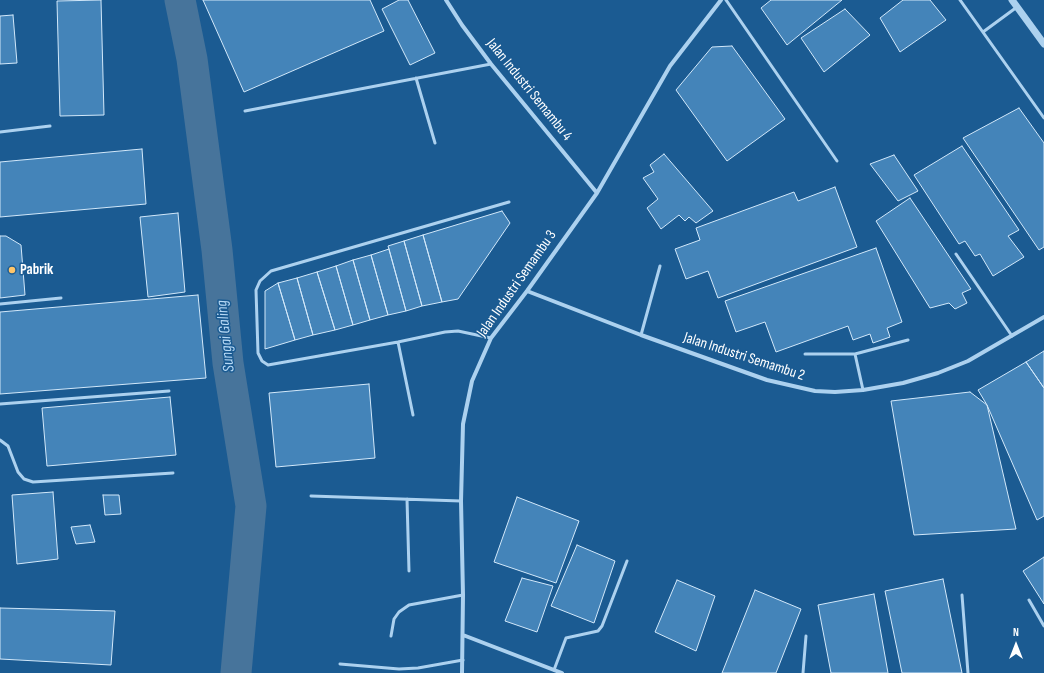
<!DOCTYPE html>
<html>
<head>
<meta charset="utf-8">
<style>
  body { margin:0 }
  #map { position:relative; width:1044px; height:673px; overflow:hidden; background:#1b5b92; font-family:"Sofia Sans Condensed",sans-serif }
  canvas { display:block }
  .north { position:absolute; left:996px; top:625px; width:40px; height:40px; -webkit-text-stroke:3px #1b5b92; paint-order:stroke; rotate:0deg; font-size:11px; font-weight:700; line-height:16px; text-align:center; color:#fff }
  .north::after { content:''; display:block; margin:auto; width:14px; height:18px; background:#fff; clip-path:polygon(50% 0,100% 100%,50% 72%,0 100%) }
</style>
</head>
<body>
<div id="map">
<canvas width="1044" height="673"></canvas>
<div class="north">N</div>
</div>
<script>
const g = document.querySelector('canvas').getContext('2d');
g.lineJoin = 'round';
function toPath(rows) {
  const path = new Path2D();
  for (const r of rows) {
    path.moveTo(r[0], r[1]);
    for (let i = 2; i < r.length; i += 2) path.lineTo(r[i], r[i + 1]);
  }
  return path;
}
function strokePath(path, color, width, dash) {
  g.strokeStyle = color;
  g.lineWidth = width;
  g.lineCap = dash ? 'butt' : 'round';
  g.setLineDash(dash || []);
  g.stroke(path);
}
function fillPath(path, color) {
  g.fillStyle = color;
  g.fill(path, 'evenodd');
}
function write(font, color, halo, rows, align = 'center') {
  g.font = font + ' "Sofia Sans Condensed",sans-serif';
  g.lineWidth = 3;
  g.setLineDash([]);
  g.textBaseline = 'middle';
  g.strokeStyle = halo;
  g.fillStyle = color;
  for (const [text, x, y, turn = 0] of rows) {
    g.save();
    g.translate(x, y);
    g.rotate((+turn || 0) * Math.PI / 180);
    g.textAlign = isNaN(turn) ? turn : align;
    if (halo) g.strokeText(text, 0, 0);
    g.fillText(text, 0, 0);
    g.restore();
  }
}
strokePath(toPath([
  [180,0,192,59,217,250,228,363,251,506,236,673]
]), '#47749b', 31);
const building = toPath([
  [101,0,104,115,60,116,57,1,101,0],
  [203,0,370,0,384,31,244,92,203,0],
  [399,0,408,0,435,53,410,65,382,9,399,0],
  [771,0,842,0,787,45,761,8,771,0],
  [903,0,930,0,946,20,900,52,880,18,903,0],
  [845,9,870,35,824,72,801,38,845,9],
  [13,15,17,63,0,64,0,16,13,15],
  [732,46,785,119,727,161,676,90,712,47,732,46],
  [1019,108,1044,143,1044,247,1039,250,963,138,1019,108],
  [962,146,1019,230,1008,236,1024,257,993,276,980,254,975,256,965,241,959,244,914,175,962,146],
  [142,149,146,204,0,217,0,162,142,149],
  [664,154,713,211,696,223,689,217,685,221,679,215,661,229,647,208,658,199,643,178,654,172,650,165,664,154],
  [894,155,918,191,898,201,870,164,894,155],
  [835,187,857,247,718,298,708,271,686,279,675,249,700,240,696,228,794,192,798,201,835,187],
  [910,198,971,289,962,293,967,303,955,309,949,303,930,308,876,221,910,198],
  [502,211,510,223,458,299,442,302,423,235,502,211],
  [178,213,185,292,148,297,140,217,178,213],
  [423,235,442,302,422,306,404,241,423,235],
  [0,236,6,236,21,245,25,295,0,298,0,236],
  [404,241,422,306,406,311,388,246,404,241],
  [876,248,902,322,887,328,890,337,873,343,870,334,853,340,848,326,776,352,765,322,736,332,725,301,876,248],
  [389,249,406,311,388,315,371,255,389,249],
  [371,255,388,315,370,320,353,260,371,255],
  [353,260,370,320,353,325,336,266,353,260],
  [336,266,353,325,335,330,317,272,336,266],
  [317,272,335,330,313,335,297,278,317,272],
  [297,278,313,335,295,340,278,283,297,278],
  [278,283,295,340,265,349,265,291,278,283],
  [198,295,206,378,0,394,0,312,198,295],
  [1044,351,1044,388,1026,362,1044,351],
  [1026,362,1044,388,1044,516,1037,520,987,405,978,390,1026,362],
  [369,384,375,458,276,467,269,393,369,384],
  [970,392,987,405,1016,529,914,535,891,401,970,392],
  [170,397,176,455,47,466,42,408,170,397],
  [53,492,58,559,17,564,12,495,53,492],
  [103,495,119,495,121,514,105,515,103,495],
  [517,497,579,521,556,583,494,562,517,497],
  [90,525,95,542,76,544,71,527,90,525],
  [577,545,615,561,594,623,551,606,577,545],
  [1044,557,1044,604,1023,571,1044,557],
  [522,578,553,586,537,632,505,621,522,578],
  [943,579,962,673,902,673,885,591,943,579],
  [677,580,715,596,696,651,655,632,677,580],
  [755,590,801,609,776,673,722,673,755,590],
  [874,594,888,673,831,673,818,605,874,594],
  [0,608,115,611,111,665,0,659,0,608]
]);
fillPath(building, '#4484b9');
strokePath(building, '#d2e8fa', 1);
strokePath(toPath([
  [726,0,837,161],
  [960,0,1044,118],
  [983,32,1017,7],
  [416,78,435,143],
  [245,111,491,64],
  [0,132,50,126],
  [956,254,1012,336],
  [0,304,61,298],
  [641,335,660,266],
  [491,338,458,331,445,332,398,342,268,365,262,361,258,353,256,290,260,281,271,271,509,202],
  [398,342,413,415],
  [805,354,855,354,863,390],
  [855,354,908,340],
  [0,404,169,391],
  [0,440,8,446,18,472,24,479,33,482,173,473],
  [311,496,461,501],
  [407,499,409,571],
  [962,595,968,673],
  [1029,600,1044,626],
  [391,636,394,619,399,612,409,605,463,595],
  [340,664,399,669,418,668,463,660],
  [554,670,566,638,598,631,602,626,627,561],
  [803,673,806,636]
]), '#acd1ef', 3);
strokePath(toPath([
  [446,0,462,25,491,64,597,193],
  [527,291,641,335,767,380,815,391,835,392,863,390,903,383,938,373,968,361,1044,317],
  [463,635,562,673],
  [462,673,463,595,461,501,463,424,472,381,491,338,527,291,597,193,670,66,721,0]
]), '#acd1ef', 4);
strokePath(toPath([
  [1012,0,1044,44]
]), '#acd1ef', 7);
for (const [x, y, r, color] of [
  [12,270,4,"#ffc569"]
]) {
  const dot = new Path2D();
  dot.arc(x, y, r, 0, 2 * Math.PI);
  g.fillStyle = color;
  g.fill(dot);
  strokePath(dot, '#1b5b92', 1.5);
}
write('15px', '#fff', '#1b5b92', [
  ["Jalan Industri Semambu 4",529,90,51],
  ["Jalan Industri Semambu 3",517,284,-55],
  ["Jalan Industri Semambu 2",744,357,18]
]);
write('bold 15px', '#fff', '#1b5b92', [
  ["Pabrik",20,270]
], 'left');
write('italic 16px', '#b8daf6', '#1b5b92', [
  ["Sungai Galing",226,336,-96]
]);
</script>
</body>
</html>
